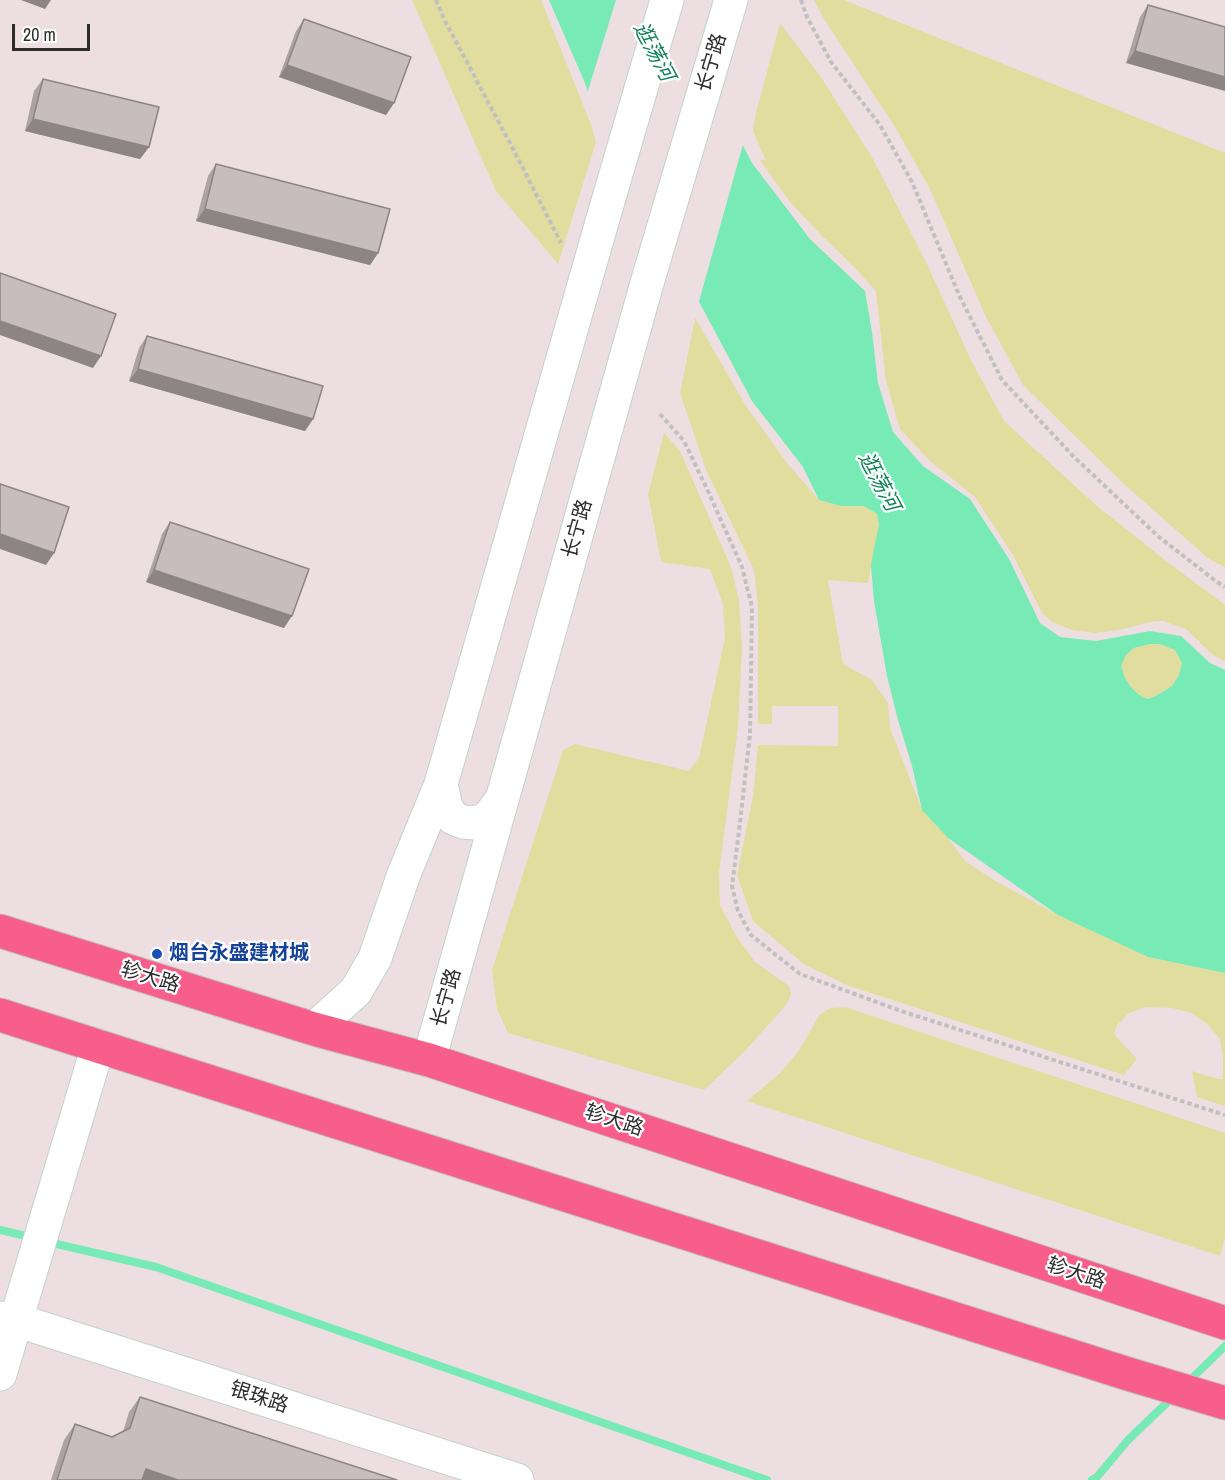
<!DOCTYPE html>
<html>
<head>
<meta charset="utf-8">
<style>
  body { margin:0 }
  #map { position:relative; width:1225px; height:1480px; overflow:hidden; background:#eddfe1; font-family:"Archivo Narrow",sans-serif }
  canvas { display:block }
  .scale { position:absolute; left:12px; top:24px; width:78px; height:27px; box-sizing:border-box; border:3px solid #2c2c2c; border-top:0; padding-left:8px; font-size:18px; line-height:21px; white-space:nowrap; color:#2c2c2c; -webkit-text-stroke:4px #fff; paint-order:stroke }
</style>
</head>
<body>
<div id="map">
<canvas width="1225" height="1480"></canvas>
<div class="scale">20 m</div>
</div>
<script>
const g = document.querySelector('canvas').getContext('2d');
g.lineJoin = 'round';
function fillPath(path, color) {
  g.fillStyle = color;
  g.fill(path, 'evenodd');
}
function toPath(rows) {
  const path = new Path2D();
  for (const r of rows) {
    path.moveTo(r[0], r[1]);
    for (let i = 2; i < r.length; i += 2) path.lineTo(r[i], r[i + 1]);
  }
  return path;
}
function strokePath(path, color, width, dash) {
  g.strokeStyle = color;
  g.lineWidth = width;
  g.lineCap = dash ? 'butt' : 'round';
  g.setLineDash(dash || []);
  g.stroke(path);
}
function write(font, color, halo, rows, align = 'center') {
  g.font = font + ' "Archivo Narrow","Noto Sans SC",sans-serif';
  g.lineWidth = 4.5;
  g.setLineDash([]);
  g.textBaseline = 'middle';
  g.strokeStyle = halo;
  g.fillStyle = color;
  for (const [text, x, y, turn = 0] of rows) {
    g.save();
    g.translate(x, y);
    g.rotate((+turn || 0) * Math.PI / 180);
    g.textAlign = isNaN(turn) ? turn : align;
    if (halo) g.strokeText(text, 0, 0);
    g.fillText(text, 0, 0);
    g.restore();
  }
}
fillPath(toPath([
  [412,0,541,0,592,127,596,142,558,264,496,191],
  [814,0,844,0,1225,153,1225,567,1209,559,1125,485,1023,385,985,315,930,189,895,127,824,19],
  [780,23,821,77,873,159,926,262,971,360,1004,421,1097,506,1170,564,1225,605,1225,661,1213,655,1186,629,1163,621,1150,622,1119,630,1094,633,1072,630,1052,622,1042,613,1013,555,975,497,930,461,900,429,886,381,876,291,854,267,820,234,790,202,759,159,766,161,753,131,755,117],
  [695,318,746,406,787,463,819,500,841,506,864,506,877,514,879,525,868,583,828,580,843,664,872,680,888,703,890,728,922,810,948,838,965,861,997,882,1058,915,1148,957,1225,973,1225,1106,1197,1097,1192,1071,1218,1079,1223,1079,1223,1057,1220,1039,1207,1024,1192,1013,1172,1008,1146,1007,1129,1013,1117,1025,1114,1034,1137,1059,1124,1075,849,986,805,965,753,921,737,875,753,796,758,745,838,746,838,706,772,706,772,724,758,724,758,605,754,570,706,470,680,393],
  [664,433,680,451,731,567,739,600,742,648,738,727,719,873,720,905,735,934,755,962,789,986,791,994,786,1005,744,1052,704,1090,508,1033,497,1009,492,970,563,750,575,744,689,771,699,758,725,638,723,604,710,569,661,562,648,494],
  [1151,644,1160,644,1176,650,1182,663,1179,675,1172,686,1154,697,1147,699,1138,694,1131,687,1125,678,1121,666,1126,655,1134,648],
  [845,1007,1225,1133,1225,1237,1220,1256,747,1101,779,1074,798,1052,820,1014,831,1008]
]), '#e1dd9e');
fillPath(toPath([
  [549,0,671,0,732,124,752,163,810,239,865,291,872,332,878,383,893,432,923,466,970,499,1009,559,1040,623,1060,637,1096,641,1150,631,1181,636,1210,663,1225,670,1225,973,1148,957,1058,915,948,838,922,810,912,766,898,720,887,676,874,601,871,565,874,548,879,525,877,514,864,506,841,506,819,500,803,467,752,401,642,195,600,131,585,83],
  [1150,644,1160,644,1175,650,1182,663,1179,675,1172,686,1154,697,1147,699,1138,694,1131,687,1125,678,1121,666,1126,655,1134,648]
]), '#77eab6');
fillPath(toPath([
  [616,0,674,0,687,28,744,141,698,305,640,196,597,133,586,97]
]), '#eddfe1');
strokePath(toPath([
  [0,1230,34,1238],
  [48,1242,156,1267,767,1480],
  [1187,1383,1225,1346],
  [1092,1480,1097,1477,1128,1440,1174,1396]
]), '#77eab6', 8);
const minor = toPath([
  [441,784,446,807,453,818,463,822,475,823,484,820,491,814,502,799],
  [314,1029,356,991,375,958,404,874,441,784,606,208,667,0],
  [429,1060,647,283,731,0],
  [0,1318,16,1320,517,1480],
  [0,1374,98,1046]
]);
const highway = toPath([
  [0,931,314,1029,429,1060,1225,1323],
  [0,1015,1125,1373,1225,1403]
]);
strokePath(minor, '#c3d0d2', 35);
strokePath(highway, '#c0c0c0', 35);
strokePath(toPath([
  [436,0,445,21,512,147,561,243],
  [801,0,807,17,831,62,880,125,912,182,959,295,1002,380,1073,456,1159,537,1217,582,1225,587],
  [660,414,684,441,707,489,742,567,752,607,750,734,740,823,732,886,738,911,751,935,800,974,901,1011,1225,1115]
]), '#c0c0c0', 4, [4.5, 3]);
strokePath(minor, '#fff', 33);
strokePath(highway, '#f75f8a', 33);
fillPath(toPath([
  [1148,5,1225,27,1126,63,1140,17],
  [304,19,394,103,386,115,279,77,296,31],
  [43,79,149,147,140,159,25,131,34,91],
  [216,164,378,253,370,265,196,221,208,176],
  [147,336,313,419,305,431,129,381,139,348],
  [170,522,284,628,146,582,162,534],
  [140,1397,397,1480,51,1480,64,1440,75,1424,112,1437,123,1432,129,1412]
]), '#aca3a3');
fillPath(toPath([
  [21,0,51,0,45,9],
  [1135,51,1225,77,1225,91,1126,63],
  [287,65,394,103,386,115,279,77],
  [33,119,149,147,140,159,25,131],
  [205,209,378,253,370,265,196,221],
  [0,321,101,356,93,368,0,335],
  [138,369,313,419,305,431,129,381],
  [0,534,54,553,46,565,0,549],
  [154,570,292,616,284,628,146,582],
  [146,1469,178,1480,138,1480]
]), '#8c8485');
const building = toPath([
  [1148,5,1225,27,1225,77,1135,51,1148,5],
  [304,19,411,57,394,103,287,65,304,19],
  [43,79,159,107,149,147,33,119,43,79],
  [216,164,390,209,378,253,205,209,216,164],
  [0,273,116,314,101,356,0,321,0,273],
  [147,336,323,386,313,419,138,369,147,336],
  [0,484,69,507,54,553,0,534,0,484],
  [170,522,309,569,292,616,154,570,170,522],
  [140,1397,397,1480,178,1480,146,1469,142,1480,57,1480,75,1424,112,1437,130,1428,140,1397]
]);
fillPath(building, '#c8bdbe');
strokePath(building, '#8c8485', 1.5);
for (const [x, y, r, color] of [
  [157,954,6,"#1a4fb4"]
]) {
  const dot = new Path2D();
  dot.arc(x, y, r, 0, 2 * Math.PI);
  g.fillStyle = color;
  g.fill(dot);
  strokePath(dot, '#fff', 2);
}
write('20px', '#2c2c2c', '#fff', [
  ["长宁路",712,63,-73],
  ["长宁路",578,529,-74],
  ["轸大路",150,978,17],
  ["长宁路",447,998,-74],
  ["轸大路",614,1121,18],
  ["轸大路",1076,1274,18],
  ["银珠路",259,1398,18]
]);
write('bold 20px', '#164399', '#fff', [
  ["烟台永盛建材城",169,954]
], 'left');
write('italic 21px', '#13845a', '#fff', [
  ["逛荡河",653,52,62],
  ["逛荡河",878,482,62]
]);
</script>
</body>
</html>
